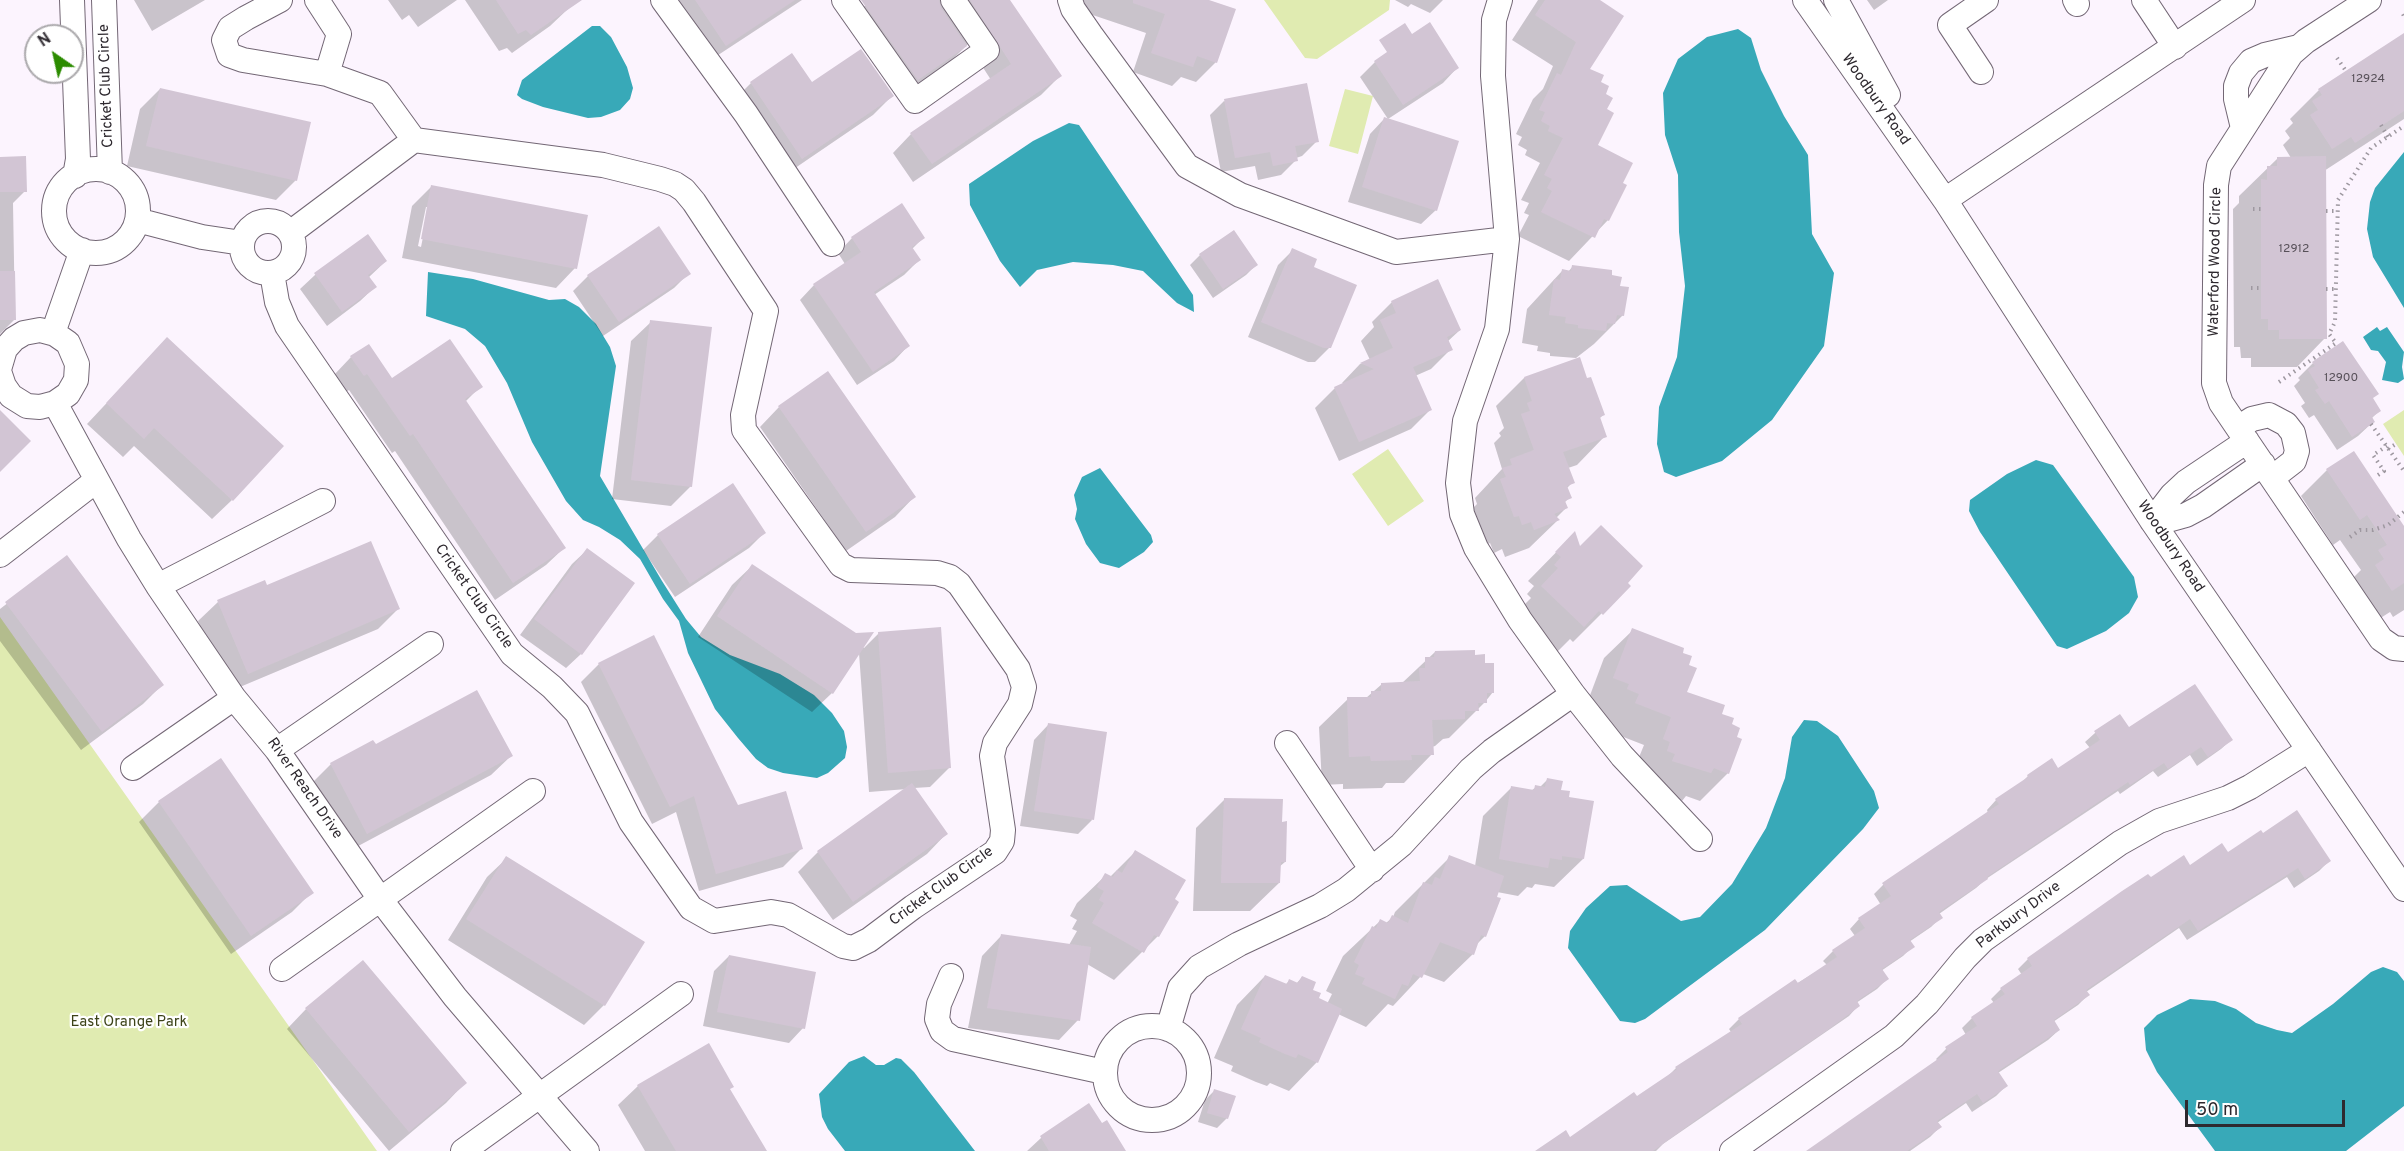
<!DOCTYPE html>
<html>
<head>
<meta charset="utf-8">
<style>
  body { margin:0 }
  #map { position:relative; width:2404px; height:1151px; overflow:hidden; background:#fcf4fe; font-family:Overpass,sans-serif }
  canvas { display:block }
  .north { position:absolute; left:24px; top:24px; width:60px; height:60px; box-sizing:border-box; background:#fff; border:2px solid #aba9ac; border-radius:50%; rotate:326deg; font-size:16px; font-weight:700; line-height:24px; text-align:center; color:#2e292f }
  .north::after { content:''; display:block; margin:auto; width:21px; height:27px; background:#2c8c00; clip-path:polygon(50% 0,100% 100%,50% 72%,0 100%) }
  .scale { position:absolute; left:2185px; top:1100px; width:160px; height:27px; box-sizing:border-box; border:3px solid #2e292f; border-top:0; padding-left:8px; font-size:18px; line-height:21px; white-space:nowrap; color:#2e292f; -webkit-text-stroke:4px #fff; paint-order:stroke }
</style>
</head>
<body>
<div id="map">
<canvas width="2404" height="1151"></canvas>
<div class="north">N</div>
<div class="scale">50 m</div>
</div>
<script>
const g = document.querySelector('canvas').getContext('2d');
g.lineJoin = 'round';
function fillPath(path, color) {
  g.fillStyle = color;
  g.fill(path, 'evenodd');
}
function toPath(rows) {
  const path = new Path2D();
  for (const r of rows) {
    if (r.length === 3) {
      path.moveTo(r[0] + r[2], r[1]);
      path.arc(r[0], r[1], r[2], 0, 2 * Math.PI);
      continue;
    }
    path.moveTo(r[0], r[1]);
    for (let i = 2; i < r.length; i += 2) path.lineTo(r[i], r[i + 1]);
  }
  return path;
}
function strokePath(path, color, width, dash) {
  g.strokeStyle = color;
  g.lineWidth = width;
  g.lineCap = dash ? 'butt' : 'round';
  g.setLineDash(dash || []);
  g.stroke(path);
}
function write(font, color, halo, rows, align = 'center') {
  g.font = font + ' Overpass,sans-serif';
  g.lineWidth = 4.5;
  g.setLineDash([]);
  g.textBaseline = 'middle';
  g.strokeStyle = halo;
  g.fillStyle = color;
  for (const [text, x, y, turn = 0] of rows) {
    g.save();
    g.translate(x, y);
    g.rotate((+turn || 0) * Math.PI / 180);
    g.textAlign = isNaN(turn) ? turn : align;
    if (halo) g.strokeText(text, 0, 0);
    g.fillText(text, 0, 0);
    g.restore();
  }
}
fillPath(toPath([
  [1264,0,1390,0,1389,10,1317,59,1305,58],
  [1345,89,1373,96,1358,154,1329,146],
  [2404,410,2404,456,2383,424],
  [1388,449,1424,501,1388,526,1352,474],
  [0,617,377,1151,0,1151]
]), '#e0ebb1');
fillPath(toPath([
  [592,26,600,26,611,37,627,67,633,88,630,99,620,110,601,117,588,118,543,107,522,99,517,95,522,80],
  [1738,29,1751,38,1761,70,1784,116,1808,155,1812,234,1834,273,1824,346,1772,420,1722,461,1676,477,1664,472,1657,444,1659,407,1677,357,1685,286,1679,232,1678,175,1665,135,1663,93,1678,59,1707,37],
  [1069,123,1079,125,1193,295,1194,312,1177,303,1143,271,1113,265,1073,262,1037,270,1020,287,1000,261,970,205,969,184,1033,141],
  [2404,152,2404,308,2373,257,2367,229,2370,202,2375,188],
  [428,272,473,279,549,300,565,299,579,307,596,324,610,347,616,366,600,476,662,581,686,619,701,637,730,655,780,674,814,695,832,713,844,731,847,747,845,758,828,773,817,778,783,773,768,768,756,759,738,738,715,709,688,653,679,621,663,599,640,559,620,540,599,527,583,520,566,501,532,442,507,383,485,346,465,329,426,316],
  [2377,327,2380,331,2387,327,2404,352,2402,367,2404,379,2398,383,2382,380,2386,362,2378,351,2371,350,2363,337],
  [2036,460,2053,465,2134,577,2138,597,2129,613,2106,631,2067,649,2057,646,1980,532,1969,511,1970,500,2007,474],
  [1100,468,1151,535,1153,542,1144,552,1119,568,1100,563,1086,544,1075,519,1077,509,1074,495,1082,477],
  [1804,720,1817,721,1838,736,1874,791,1879,808,1863,829,1765,930,1645,1019,1635,1023,1620,1021,1568,948,1570,931,1586,908,1610,886,1627,885,1681,921,1700,917,1732,884,1766,828,1785,778,1792,737],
  [2383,967,2397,972,2404,981,2404,1106,2346,1151,2215,1151,2157,1072,2146,1050,2144,1028,2157,1015,2190,999,2215,1001,2236,1009,2256,1023,2277,1030,2292,1033,2333,1004,2371,972],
  [864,1056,876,1065,884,1065,896,1058,901,1059,914,1072,975,1151,845,1151,828,1129,822,1117,819,1094,849,1062]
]), '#38a9b8');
fillPath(toPath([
  [134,0,205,0,152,31],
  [388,0,457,0,418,27,409,15,402,20],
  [465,0,567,0,569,8,550,26,512,53,507,48,499,51],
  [677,0,802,0,706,63],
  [871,0,1008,0,1060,76,1041,95,913,182,893,153,911,134,991,80,968,44,947,65,898,98,846,23],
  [1072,0,1205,0,1216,62,1196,82,1181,77,1172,86,1133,72,1146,33,1069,7],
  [1395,0,1443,0,1430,13,1411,4,1408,7],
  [1538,0,1598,0,1588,69,1599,83,1604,95,1605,110,1596,146,1608,220,1569,261,1518,236,1529,215,1524,213,1529,203,1521,200,1540,163,1525,155,1527,150,1518,145,1522,137,1516,134,1533,99,1543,89,1553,66,1512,40],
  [1867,0,1888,0,1874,10],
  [2404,35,2404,119,2324,171,2325,338,2297,367,2251,367,2251,358,2241,358,2240,347,2234,347,2233,209,2239,203,2239,196,2278,158,2291,158,2283,145,2290,138,2285,131,2293,123,2290,119,2319,90],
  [1375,62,1457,68,1443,83,1388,119,1360,77],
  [751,83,811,84,892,96,873,115,782,177,732,102],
  [160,89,296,180,276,200,127,166,140,109],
  [1224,101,1317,141,1302,156,1296,158,1296,160,1281,175,1258,180,1255,166,1221,172,1210,115],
  [1384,119,1436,210,1421,224,1348,202,1370,134],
  [0,158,25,191,13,203,15,319,0,334],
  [432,186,575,268,556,288,402,258,412,206],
  [426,207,429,207,421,247,418,246],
  [658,228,689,273,674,288,603,336,573,291,588,276],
  [367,236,386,261,368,278,375,287,360,301,327,326,300,289,315,275],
  [852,238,923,238,912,249,919,260,904,275,874,295,908,346,894,361,857,385,800,300,814,285,845,264,838,253],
  [1293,250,1312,268,1330,347,1315,362,1308,362,1248,337,1278,265],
  [1200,255,1256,265,1246,275,1213,298,1190,265],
  [1573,266,1610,276,1619,287,1623,315,1594,344,1576,358,1550,356,1550,353,1537,351,1538,346,1522,343,1527,309,1562,271,1568,272],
  [1392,302,1460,330,1447,342,1451,349,1431,369,1415,376,1431,409,1411,429,1339,461,1315,408,1335,388,1344,384,1342,383,1360,364,1370,360,1361,341,1374,327,1372,322],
  [651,322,691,486,671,506,612,499,631,341],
  [351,357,392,380,481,386,465,402,564,548,546,565,495,600,395,451,392,453,349,390,346,392,334,375],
  [148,359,232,500,212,519,134,446,123,457,87,424],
  [2313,363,2371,399,2379,411,2371,419,2373,422,2358,436,2337,450,2314,415,2309,418,2301,406,2305,403,2294,386,2300,380,2298,378],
  [1524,378,1586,380,1603,415,1599,419,1605,436,1577,465,1568,468,1573,482,1567,488,1570,497,1564,503,1566,508,1556,518,1558,520,1529,548,1505,557,1502,549,1494,553,1490,543,1486,545,1472,509,1477,504,1475,498,1502,469,1494,443,1501,436,1499,433,1504,428,1496,406],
  [779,407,914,497,895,517,846,551,760,427],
  [2353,453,2404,527,2404,610,2393,617,2390,612,2379,619,2353,578,2361,570,2340,540,2333,545,2301,496,2327,470],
  [764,533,749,548,675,597,643,550,658,535],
  [1574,534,1579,549,1629,586,1573,642,1570,639,1555,654,1514,615,1531,598,1527,594,1534,586,1528,581],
  [587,550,581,654,566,668,520,635,572,564],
  [67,557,162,685,143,704,81,750,0,641,0,609],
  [752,566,864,648,879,633,950,767,930,787,914,788,946,834,927,854,833,920,798,872,818,852,907,789,869,792,859,653,832,693,812,712,698,637,732,585],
  [266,587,398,609,378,629,228,692,198,621,218,602],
  [1633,630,1681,654,1687,666,1685,693,1720,715,1730,725,1735,738,1728,773,1700,801,1686,796,1682,801,1645,789,1635,767,1644,745,1608,731,1611,723,1599,718,1586,706,1604,658],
  [1435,652,1474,656,1484,665,1493,692,1485,702,1449,738,1443,739,1435,746,1432,747,1432,754,1404,783,1386,783,1382,788,1343,789,1343,784,1322,785,1319,727,1348,699,1366,698,1382,684,1401,684],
  [599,664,737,807,801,849,783,867,699,891,676,812,652,824,581,682],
  [2119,716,2128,729,2231,740,2221,749,2197,766,2190,755,2158,777,2153,771,2120,794,2118,791,1986,879,1976,888,1939,914,1941,917,1931,927,1909,942,1913,946,1903,956,1881,971,1887,979,1877,989,1856,1003,1858,1006,1849,1016,1663,1144,1656,1151,1539,1151,1569,1139,1636,1098,1667,1077,1676,1068,1731,1032,1729,1029,1739,1019,1827,965,1823,961,1833,951,1855,936,1850,929,1859,919,1881,905,1874,894,1883,885,1988,813,1987,810,1996,800,2017,787,2028,776,2058,770,2090,748,2085,742,2095,733],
  [1048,725,1092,820,1078,834,1020,826,1034,740],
  [375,746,511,756,491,775,347,852,311,784,331,764],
  [220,760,312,892,292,912,231,954,139,822,159,802],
  [1547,780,1560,791,1583,859,1554,887,1535,884,1532,888,1527,887,1518,896,1497,892,1485,936,1476,945,1473,954,1444,982,1423,974,1393,1006,1388,1004,1366,1027,1338,1014,1317,1062,1289,1091,1270,1083,1267,1086,1256,1082,1231,1071,1233,1066,1214,1058,1237,1005,1265,976,1285,985,1289,981,1296,984,1302,977,1317,999,1327,1004,1332,994,1326,991,1343,956,1380,921,1386,923,1393,917,1395,912,1450,857,1475,866,1483,816,1511,788,1531,791,1536,787,1540,787],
  [1224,800,1281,823,1285,862,1279,867,1279,883,1250,911,1193,911,1196,828],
  [2263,835,2329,861,2319,871,2294,888,2287,877,2187,940,2179,928,2086,992,2088,995,2078,1005,2053,1022,2059,1030,2048,1040,1998,1073,2006,1086,1996,1096,1972,1112,1966,1103,1937,1123,1940,1127,1930,1137,1910,1151,1810,1151,1938,1061,1936,1059,1946,1049,1966,1035,1962,1028,1972,1018,1994,1003,1991,999,2001,989,2022,975,2018,969,2028,959,2150,879,2228,854],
  [1135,852,1173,900,1158,936,1114,980,1087,964,1078,1020,1059,1040,968,1028,982,956,1001,936,1069,945,1077,931,1072,929,1077,920,1070,916,1077,903,1106,875,1110,877],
  [507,858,643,943,604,1005,584,1025,448,940,487,877],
  [729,956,803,1028,789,1043,703,1026,714,971],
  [306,1009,465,1083,446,1103,389,1151,287,1029],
  [638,1086,729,1090,765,1151,645,1151,618,1105],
  [1215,1090,1227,1118,1217,1128,1198,1122,1205,1100],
  [1089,1106,1122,1151,1027,1151,1041,1138]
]), '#0003');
fillPath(toPath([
  [496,0,582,0,531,35,526,30,518,34],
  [695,0,795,0,726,46],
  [861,0,939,0,941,8,967,46,918,80],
  [970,0,1010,0,1062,76,932,164,910,133,1011,64],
  [1133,0,1209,0,1236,9,1217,63,1197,56,1193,67,1151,53,1165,14,1133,3],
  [1545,0,1600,0,1624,16,1590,69,1604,75,1601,82,1609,86,1606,94,1613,98,1607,109,1614,113,1598,145,1633,163,1623,183,1627,185,1609,221,1604,219,1595,238,1541,212,1552,191,1547,188,1552,179,1544,175,1563,138,1548,131,1550,126,1541,121,1545,112,1539,110,1557,73,1561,75,1576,42,1535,15],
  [1430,22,1459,68,1403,105,1374,61,1387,52,1379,40,1405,23,1412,34],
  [2404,33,2404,111,2355,143,2351,137,2332,149,2310,115,2318,110,2312,101,2322,95,2318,89],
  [861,49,894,96,802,159,750,82,792,53,812,82],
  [1307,83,1319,142,1295,146,1298,161,1273,166,1270,152,1235,158,1224,99],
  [160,88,311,122,297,181,146,146],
  [1384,117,1459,141,1437,211,1362,187],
  [26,156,27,192,0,192,0,157],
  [2326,156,2327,339,2279,339,2279,330,2268,330,2268,319,2261,319,2261,179,2267,180,2267,166,2277,166,2277,157],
  [431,185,588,215,577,269,421,239],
  [902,203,925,238,912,247,921,260,874,292,910,346,873,372,813,284,861,252,851,237],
  [659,226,691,274,619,322,587,275],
  [1234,230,1258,265,1223,289,1199,254],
  [368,234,387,261,368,275,377,287,342,312,314,273],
  [1292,248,1317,259,1314,267,1357,285,1331,348,1324,348,1261,322],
  [1572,265,1612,270,1612,275,1622,277,1620,286,1629,287,1624,316,1617,315,1615,324,1607,323,1606,331,1578,328,1578,325,1565,323,1566,317,1549,315,1554,279,1560,280,1562,269,1571,271],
  [0,271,15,271,16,320,0,320],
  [1438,279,1461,330,1447,337,1453,350,1413,367,1432,410,1359,442,1334,387,1374,369,1360,363,1393,348,1380,320,1396,313,1391,301],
  [650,320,712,327,692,487,631,480],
  [167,337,284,446,233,501,154,428,144,439,106,403],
  [450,339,483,387,465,399,566,548,513,583,413,434,410,436,367,374,364,376,350,356,369,344,392,378],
  [2343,341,2379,394,2373,398,2381,411,2372,417,2375,422,2352,437,2329,401,2325,404,2315,390,2319,388,2308,370,2315,366,2312,362],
  [1580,357,1587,378,1591,377,1605,415,1600,417,1607,437,1563,452,1575,483,1567,486,1572,498,1565,501,1568,508,1554,514,1560,520,1534,530,1531,522,1522,525,1519,516,1514,517,1500,479,1506,477,1502,468,1512,465,1510,459,1534,450,1521,414,1530,411,1527,403,1532,401,1524,377],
  [828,371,916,497,866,532,778,406],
  [0,410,31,441,0,472],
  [2354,451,2404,526,2404,583,2392,591,2375,565,2384,559,2378,550,2387,545,2367,515,2360,520,2326,469],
  [733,483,766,533,690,584,657,534],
  [1601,525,1643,566,1628,583,1631,586,1603,615,1599,611,1584,627,1541,586,1558,568,1554,565,1561,557,1555,552,1575,531,1580,546],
  [371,541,400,609,248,674,217,600,265,580,267,585],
  [587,548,635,583,582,655,534,619],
  [67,555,164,685,102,732,5,602],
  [752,564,856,633,874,632,833,694,717,616],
  [941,627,951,768,888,773,878,632],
  [1632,628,1684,648,1683,653,1692,656,1689,665,1697,668,1687,692,1725,705,1722,714,1734,718,1732,724,1740,728,1737,737,1742,739,1729,774,1714,768,1711,773,1672,761,1675,754,1667,751,1670,742,1663,739,1671,717,1635,703,1639,694,1627,689,1629,684,1613,678],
  [654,635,738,805,786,791,803,849,716,874,694,796,670,807,598,663],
  [1475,650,1475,655,1485,654,1485,663,1494,663,1494,693,1487,693,1487,703,1478,703,1479,711,1465,711,1465,719,1432,720,1434,755,1411,755,1412,760,1371,761,1370,756,1349,757,1347,697,1371,697,1371,691,1381,691,1381,683,1420,681,1419,668,1425,668,1425,657,1434,657,1435,651],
  [2195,684,2233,740,2208,757,2201,747,2168,769,2164,763,2130,785,2128,782,1987,877,1988,879,1939,912,1943,918,1910,940,1915,947,1882,969,1889,979,1857,1001,1860,1006,1829,1029,1732,1094,1653,1151,1535,1151,1566,1130,1570,1137,1634,1092,1637,1096,1677,1069,1675,1067,1742,1024,1738,1018,1770,996,1795,979,1798,983,1837,957,1832,950,1865,928,1858,918,1891,896,1882,883,1999,804,1995,799,2028,777,2027,775,2052,758,2058,768,2100,740,2094,731,2120,714,2129,727],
  [477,690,513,756,367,834,330,763,373,740,376,744],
  [1048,723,1107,732,1094,820,1034,811],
  [221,758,314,893,251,936,158,801],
  [1547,778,1563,781,1561,790,1570,791,1569,797,1594,801,1584,859,1562,856,1562,860,1550,858,1548,868,1499,859,1511,786,1534,790,1535,785,1545,787],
  [912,783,948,834,853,902,817,851],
  [1224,798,1283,799,1282,822,1287,821,1286,862,1281,862,1280,883,1221,883],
  [2297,810,2331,861,2305,879,2298,868,2198,931,2190,919,2086,990,2090,995,2054,1020,2060,1030,1998,1071,2008,1086,1983,1103,1977,1094,1937,1121,1942,1127,1907,1151,1806,1151,1948,1052,1945,1047,1977,1026,1971,1017,2005,994,2000,988,2032,966,2027,958,2122,891,2148,874,2151,877,2184,855,2190,865,2222,843,2228,852,2261,830,2263,833],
  [1135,850,1186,880,1175,899,1179,902,1159,937,1154,935,1144,953,1092,923,1104,903,1099,900,1104,891,1097,887,1105,873,1113,877,1117,870,1122,873],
  [1449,855,1504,876,1497,897,1501,898,1486,937,1481,935,1474,955,1440,942,1422,978,1413,974,1408,986,1402,984,1395,999,1362,984,1365,978,1355,974,1359,965,1354,962,1372,926,1376,928,1380,919,1388,923,1392,915,1408,923,1423,882,1432,885,1435,877,1440,879],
  [506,856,645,942,605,1006,466,919],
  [1001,934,1091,947,1080,1021,987,1008],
  [729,955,816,972,805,1029,717,1012],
  [363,960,467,1083,409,1132,305,1008],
  [1265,975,1287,984,1289,979,1298,983,1302,976,1316,982,1313,990,1321,993,1319,998,1342,1009,1318,1063,1298,1054,1296,1058,1285,1054,1259,1042,1261,1038,1241,1029],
  [709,1043,734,1087,730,1089,767,1151,676,1151,637,1085],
  [1214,1089,1236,1096,1228,1119,1207,1113],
  [1089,1103,1102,1123,1107,1120,1126,1151,1049,1151,1040,1136]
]), '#d2c5d4');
const minor = toPath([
  [72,0,78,159,75,176],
  [104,0,110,172],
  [280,0,246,18,230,28,224,40,229,55,243,60,327,74,380,93,414,140],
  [317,0,339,34,327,74],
  [663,0,746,114,832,244],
  [844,0,915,101,987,50,953,0],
  [1070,0,1073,9,1091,35,1187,166,1240,195,1396,252,1507,239],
  [1500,0,1494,20,1493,76,1507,239,1497,329,1465,421,1458,483,1462,514,1476,548,1520,620,1573,694,1622,756,1700,839],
  [1805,0,1945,200,2152,521,2404,889],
  [1836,0,1888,95],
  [2075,0,2077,4],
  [2144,0,2175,47],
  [2369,0,2306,41,2291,54,2219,166,2216,185,2214,383,2221,403,2381,639,2394,648,2404,649],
  [1981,72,1950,25,1986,0],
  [2243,128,2236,99,2236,86,2241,73,2251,61,2265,55,2299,47],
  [96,211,42],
  [1945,200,2243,0],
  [137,220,202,237,242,243],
  [268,247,26],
  [272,273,277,302,287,326,512,654,552,687,577,713,631,822,691,908,714,921,771,912,788,915,843,946,853,948,869,940,913,907,995,852,1002,841,1003,830,992,756,995,743,1020,704,1024,687,1018,669,959,584,950,577,937,573,851,570,841,565,744,430,743,415,766,311,694,202,684,190,675,184,660,179,603,165,414,140,290,233],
  [53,333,82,250],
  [0,366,5,349,14,339,24,333,40,330,55,334,68,343,77,364,76,380,68,394,55,403,40,407,27,406,11,396,4,386,0,374],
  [55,403,129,539,158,586,234,698,277,750,380,899,455,997,587,1151],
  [2238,428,2252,419,2269,415,2286,424,2293,433,2297,451,2294,461,2272,478],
  [2152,521,2168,520,2186,515,2203,506,2263,464],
  [2152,521,2172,495,2186,482,2247,441],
  [0,555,97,480],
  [158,586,323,501],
  [1287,743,1372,870],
  [277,750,431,644],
  [133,768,234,698],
  [282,969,533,791],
  [951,976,939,1004,937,1019,942,1031,953,1039,1104,1072],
  [1152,1073,47],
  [1168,1029,1180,988,1199,967,1239,944,1320,906,1346,890,1401,845,1471,769,1492,751,1573,694],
  [463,1151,681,994],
  [1732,1151,1894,1036,1927,1004,1965,958,1983,940,2120,843,2159,821,2228,798,2250,787,2309,750]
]);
strokePath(minor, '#736775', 26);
strokePath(toPath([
  [2403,14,2404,16],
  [2337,58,2346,71],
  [2381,125,2388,137],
  [2253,209,2261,209],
  [2326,211,2337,211],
  [2251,288,2261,288],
  [2326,289,2335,289],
  [2279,382,2336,343,2329,334,2335,322,2338,200,2371,148,2404,126],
  [2371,424,2404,471],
  [2388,449,2396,444],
  [2378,475,2384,471,2373,455,2387,446],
  [2350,537,2360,530,2373,530,2388,525,2404,512]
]), '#9e98a0', 4, [1.5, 4.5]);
strokePath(minor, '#fff', 24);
write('12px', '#575058', null, [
  ["12924",2368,80],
  ["12912",2294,250],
  ["12900",2341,379]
]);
write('15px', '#2e292f', '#fff', [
  ["Cricket Club Circle",107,86,-92],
  ["Woodbury Road",1875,100,55],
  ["Waterford Wood Circle",2216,262,-89],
  ["Woodbury Road",2170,547,56],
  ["Cricket Club Circle",473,597,55],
  ["River Reach Drive",304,789,55],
  ["Cricket Club Circle",942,887,-36],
  ["Parkbury Drive",2019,916,-37]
]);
write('15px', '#3d4319', '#fff', [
  ["East Orange Park",129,1023]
]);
</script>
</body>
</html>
